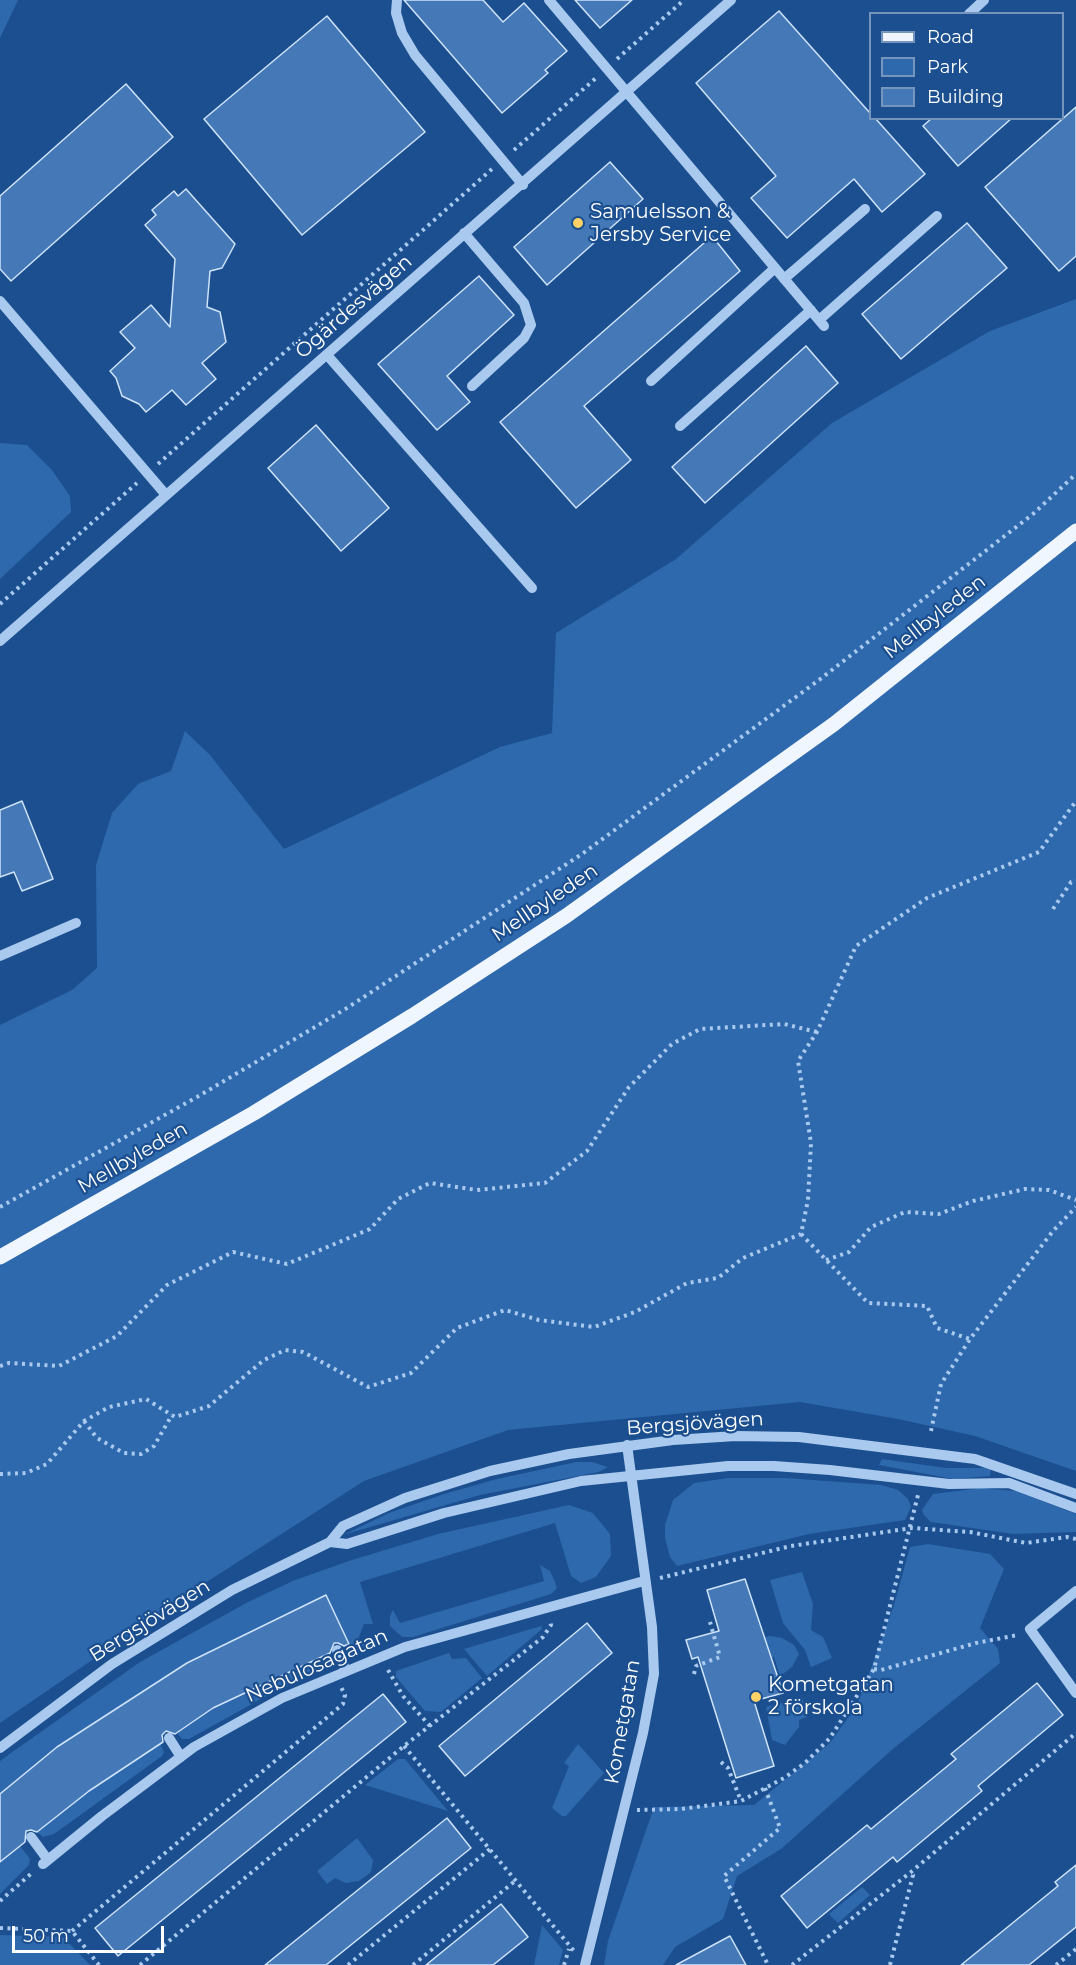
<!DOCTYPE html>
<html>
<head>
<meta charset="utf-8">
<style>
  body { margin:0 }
  #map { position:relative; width:1076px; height:1965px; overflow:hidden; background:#1b4f8f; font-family:Montserrat,sans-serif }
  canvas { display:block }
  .legend { position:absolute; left:869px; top:12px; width:195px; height:108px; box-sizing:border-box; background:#1b4f8f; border:2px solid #7695bc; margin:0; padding:8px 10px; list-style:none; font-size:18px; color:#fff }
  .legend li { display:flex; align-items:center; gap:12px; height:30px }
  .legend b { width:30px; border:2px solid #7695bc }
  .scale { position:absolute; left:12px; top:1926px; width:152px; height:27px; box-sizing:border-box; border:3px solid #fff; border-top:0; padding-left:8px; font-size:18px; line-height:21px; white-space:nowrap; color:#fff; -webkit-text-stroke:4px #1b4f8f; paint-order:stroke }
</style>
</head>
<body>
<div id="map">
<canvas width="1076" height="1965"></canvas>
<ul class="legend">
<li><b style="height:8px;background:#f0f6ff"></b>Road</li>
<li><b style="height:16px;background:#2e69ad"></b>Park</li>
<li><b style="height:16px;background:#4478b7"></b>Building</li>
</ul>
<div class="scale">50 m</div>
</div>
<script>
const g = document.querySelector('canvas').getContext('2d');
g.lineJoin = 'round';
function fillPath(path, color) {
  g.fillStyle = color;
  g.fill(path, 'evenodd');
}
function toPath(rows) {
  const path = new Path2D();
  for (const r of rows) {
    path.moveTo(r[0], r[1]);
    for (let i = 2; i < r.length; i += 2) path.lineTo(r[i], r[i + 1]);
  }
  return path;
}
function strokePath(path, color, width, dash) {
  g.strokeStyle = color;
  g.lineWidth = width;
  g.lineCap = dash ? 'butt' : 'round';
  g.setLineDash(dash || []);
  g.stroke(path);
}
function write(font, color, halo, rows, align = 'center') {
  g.font = font + ' Montserrat,sans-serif';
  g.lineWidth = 4.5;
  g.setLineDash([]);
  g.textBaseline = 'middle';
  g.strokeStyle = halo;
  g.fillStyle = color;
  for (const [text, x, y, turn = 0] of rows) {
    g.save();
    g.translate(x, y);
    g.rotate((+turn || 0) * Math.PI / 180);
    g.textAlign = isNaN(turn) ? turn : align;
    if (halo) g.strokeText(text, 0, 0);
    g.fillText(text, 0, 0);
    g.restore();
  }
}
fillPath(toPath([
  [0,0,18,0,0,38],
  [1076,299,1076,1471,975,1436,898,1419,800,1402,508,1430,364,1481,202,1585,0,1723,0,1025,72,990,97,968,96,865,112,813,138,784,171,771,185,731,210,755,284,849,500,747,552,733,556,633,676,559,832,423,990,331],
  [0,443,27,445,52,470,70,496,71,512,0,579],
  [882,1459,946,1468,991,1468,990,1476,953,1479,879,1465],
  [576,1462,592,1462,608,1467,599,1472,480,1495,343,1535,389,1513,444,1494,497,1479],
  [728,1478,786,1478,881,1485,898,1490,908,1499,911,1507,905,1520,809,1534,677,1566,670,1557,665,1538,665,1525,673,1500,694,1483],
  [981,1488,1016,1491,1076,1514,1076,1532,1013,1534,931,1522,924,1515,922,1510,933,1494],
  [569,1505,593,1513,610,1534,611,1556,596,1577,581,1583,571,1576,555,1523,360,1582,373,1624,364,1624,358,1639,364,1642,364,1651,357,1652,349,1644,326,1596,187,1663,57,1747,0,1794,0,1761,8,1755,140,1662,248,1602,295,1580,352,1560,438,1534],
  [928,1544,990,1554,1004,1569,980,1628,998,1649,1000,1663,894,1748,781,1849,737,1876,723,1919,675,1947,663,1965,604,1965,608,1941,654,1807,754,1805,830,1743,857,1705,869,1674,894,1605,910,1547],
  [540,1565,550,1571,555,1582,557,1588,551,1594,413,1637,402,1637,390,1626,390,1616,393,1610,400,1623,544,1581],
  [802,1572,813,1604,811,1630,823,1637,832,1658,811,1667,805,1650,783,1623,770,1580],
  [541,1626,542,1629,487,1676,464,1649],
  [770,1636,782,1638,794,1645,799,1654,792,1667,780,1676,774,1657,771,1658,765,1637],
  [331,1653,332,1660,329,1666,277,1690,189,1739,182,1739,177,1733,213,1708],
  [449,1653,452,1659,466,1658,482,1678,441,1712,425,1711,396,1677,396,1671],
  [802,1697,807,1717,799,1720,799,1727,785,1745,772,1740,766,1707],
  [160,1744,164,1752,162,1756,54,1834,43,1837,37,1832,89,1791],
  [578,1744,604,1773,566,1816,562,1816,552,1808,569,1766,564,1763],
  [398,1759,405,1759,448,1811,365,1785],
  [357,1838,373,1860,371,1872,359,1881,346,1883,335,1878,327,1884,317,1871],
  [20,1846,30,1859,29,1865,0,1894,0,1862],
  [862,1887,870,1895,838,1923,829,1914],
  [542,1925,563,1950,559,1965,534,1965],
  [0,1935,63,1937,90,1965,0,1965]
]), '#2e69ad');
const building = toPath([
  [404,0,483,0,503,22,524,3,567,51,545,70,548,73,502,113,404,0],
  [575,0,632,0,600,28,575,0],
  [779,11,870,113,870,118,875,118,925,174,882,212,854,179,787,238,751,198,776,176,696,83,779,11],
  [327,16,425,132,302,235,204,119,327,16],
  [126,84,173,137,11,281,0,269,0,196,126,84],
  [1076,107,1076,256,1059,271,985,187,1076,107],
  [932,118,1012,118,958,166,923,126,932,118],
  [610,162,643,199,547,285,514,247,610,162],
  [186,189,235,244,222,268,210,271,207,307,220,312,226,342,202,363,216,379,186,405,172,390,146,412,139,404,122,396,116,378,110,371,135,348,120,332,151,305,170,327,175,259,145,225,156,215,152,210,174,191,178,196,186,189],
  [967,223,1007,268,901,359,862,314,967,223],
  [712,236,740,271,584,406,631,460,576,508,500,422,712,236],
  [479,276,514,315,447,376,470,402,437,430,378,364,479,276],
  [806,346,838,383,705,503,672,467,806,346],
  [316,425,389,508,341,551,268,468,316,425],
  [22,801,53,879,22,891,14,872,0,877,0,810,22,801],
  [745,1579,783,1693,754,1701,774,1766,736,1778,698,1657,692,1659,686,1640,719,1631,707,1590,745,1579],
  [326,1595,349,1644,344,1646,338,1643,334,1643,330,1653,213,1708,175,1734,166,1731,162,1735,163,1742,89,1791,37,1832,31,1830,26,1831,25,1842,0,1862,0,1794,57,1747,187,1663,326,1595],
  [587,1623,612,1653,465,1776,439,1746,587,1623],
  [1037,1683,1063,1715,978,1786,982,1791,897,1862,893,1857,807,1928,781,1896,867,1825,871,1829,956,1759,951,1754,1037,1683],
  [383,1694,406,1722,118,1956,95,1928,383,1694],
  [447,1818,471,1848,326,1965,265,1965,447,1818],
  [1076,1865,1076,1927,1029,1965,961,1965,1058,1886,1055,1882,1076,1865],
  [501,1904,528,1937,493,1965,426,1965,501,1904],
  [730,1936,746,1965,676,1965,730,1936]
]);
fillPath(building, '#4478b7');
strokePath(building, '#cfe3fa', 1.5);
strokePath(toPath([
  [617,59,684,0],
  [514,150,596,78],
  [158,464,492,169],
  [0,604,137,483],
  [1053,909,1071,882,1076,881],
  [0,1207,197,1097,347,1008,582,854,819,680,1033,514,1076,474],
  [801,1234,868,1303,927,1306,937,1328,970,1339],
  [826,1260,849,1252,871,1227,905,1212,939,1214,973,1201,1025,1189,1049,1190,1076,1200],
  [0,1366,9,1363,59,1366,117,1336,167,1285,233,1252,287,1264,370,1229,398,1199,430,1183,477,1190,545,1183,587,1151,629,1087,672,1044,700,1029,784,1024,817,1032],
  [84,1421,97,1438,124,1453,141,1454,154,1446,172,1415],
  [931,1431,941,1384,970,1339,1053,1231,1076,1207],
  [0,1474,26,1473,47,1464,84,1421,109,1407,146,1399,175,1417,209,1406,264,1360,285,1350,303,1352,368,1387,411,1373,457,1328,505,1310,539,1320,594,1327,635,1312,687,1283,718,1278,743,1258,801,1234,808,1200,811,1143,798,1061,817,1032,856,946,927,898,1039,852,1076,801],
  [660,1578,791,1546,912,1528,970,1532,1026,1543,1067,1537,1076,1539],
  [874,1669,881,1670,976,1643,1018,1635],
  [388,1670,403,1696,430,1726],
  [694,1674,696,1666,720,1657,710,1622],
  [404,1746,574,1951],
  [721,1762,728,1768,741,1801],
  [765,1788,780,1828,724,1876,768,1965],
  [637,1810,681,1809,741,1801,784,1778,805,1763,830,1738,874,1669,918,1495],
  [0,1901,33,1872],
  [0,1928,72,1931,99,1965],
  [72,1931,343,1704,345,1695,341,1687],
  [140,1965,404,1746,543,1637,551,1625,550,1620],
  [348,1965,490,1849],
  [413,1965,515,1881],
  [564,1965,569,1949],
  [792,1965,911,1872,1076,1733],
  [890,1965,913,1875,911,1872],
  [1056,1965,1076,1949]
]), '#a9c9ee', 4, [3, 4.5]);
strokePath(toPath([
  [397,0,396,13,402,33,415,55,523,185],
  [549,0,824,326],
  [969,14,984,0],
  [464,233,524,303,531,325,524,338,472,386],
  [784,279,865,209],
  [0,301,166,495],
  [819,320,937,216],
  [327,355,532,588],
  [651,381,775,268],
  [680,426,811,310],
  [0,641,731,0],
  [0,956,76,923],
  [330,1542,347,1544,444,1513,581,1481,728,1466,774,1466,830,1470,949,1484,1009,1483,1076,1508],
  [1076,1591,1030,1629,1076,1693],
  [337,1650,346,1671],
  [169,1738,181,1757],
  [0,1748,112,1664,232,1590,330,1542,343,1526,405,1498,490,1471,569,1454,673,1440,736,1436,799,1437,975,1459,1076,1494],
  [31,1837,48,1860],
  [43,1864,102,1816,194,1747,282,1698,405,1647,644,1581],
  [585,1965,643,1733,654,1674,652,1627,627,1445]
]), '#a9c9ee', 10);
strokePath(toPath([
  [0,1257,254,1113,412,1016,566,916,834,724,1076,531]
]), '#f0f6ff', 15);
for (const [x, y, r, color] of [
  [578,223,6,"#ffd166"],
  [756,1697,6,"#ffd166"]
]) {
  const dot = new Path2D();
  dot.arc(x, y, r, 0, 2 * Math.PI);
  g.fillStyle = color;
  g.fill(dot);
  strokePath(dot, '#1b4f8f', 2);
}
write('20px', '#fff', '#1b4f8f', [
  ["Samuelsson &",590,212],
  ["Jersby Service",590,235],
  ["Kometgatan",768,1685],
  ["2 förskola",768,1708]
], 'left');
write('20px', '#fff', '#1b4f8f', [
  ["Ögärdesvägen",354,307,-41],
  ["Mellbyleden",935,617,-38],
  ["Mellbyleden",545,903,-34],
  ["Mellbyleden",133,1158,-30],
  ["Bergsjövägen",695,1424,-4],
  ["Bergsjövägen",150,1621,-32],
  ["Nebulosagatan",317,1666,-24],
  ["Kometgatan",623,1722,-80]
]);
</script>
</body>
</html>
